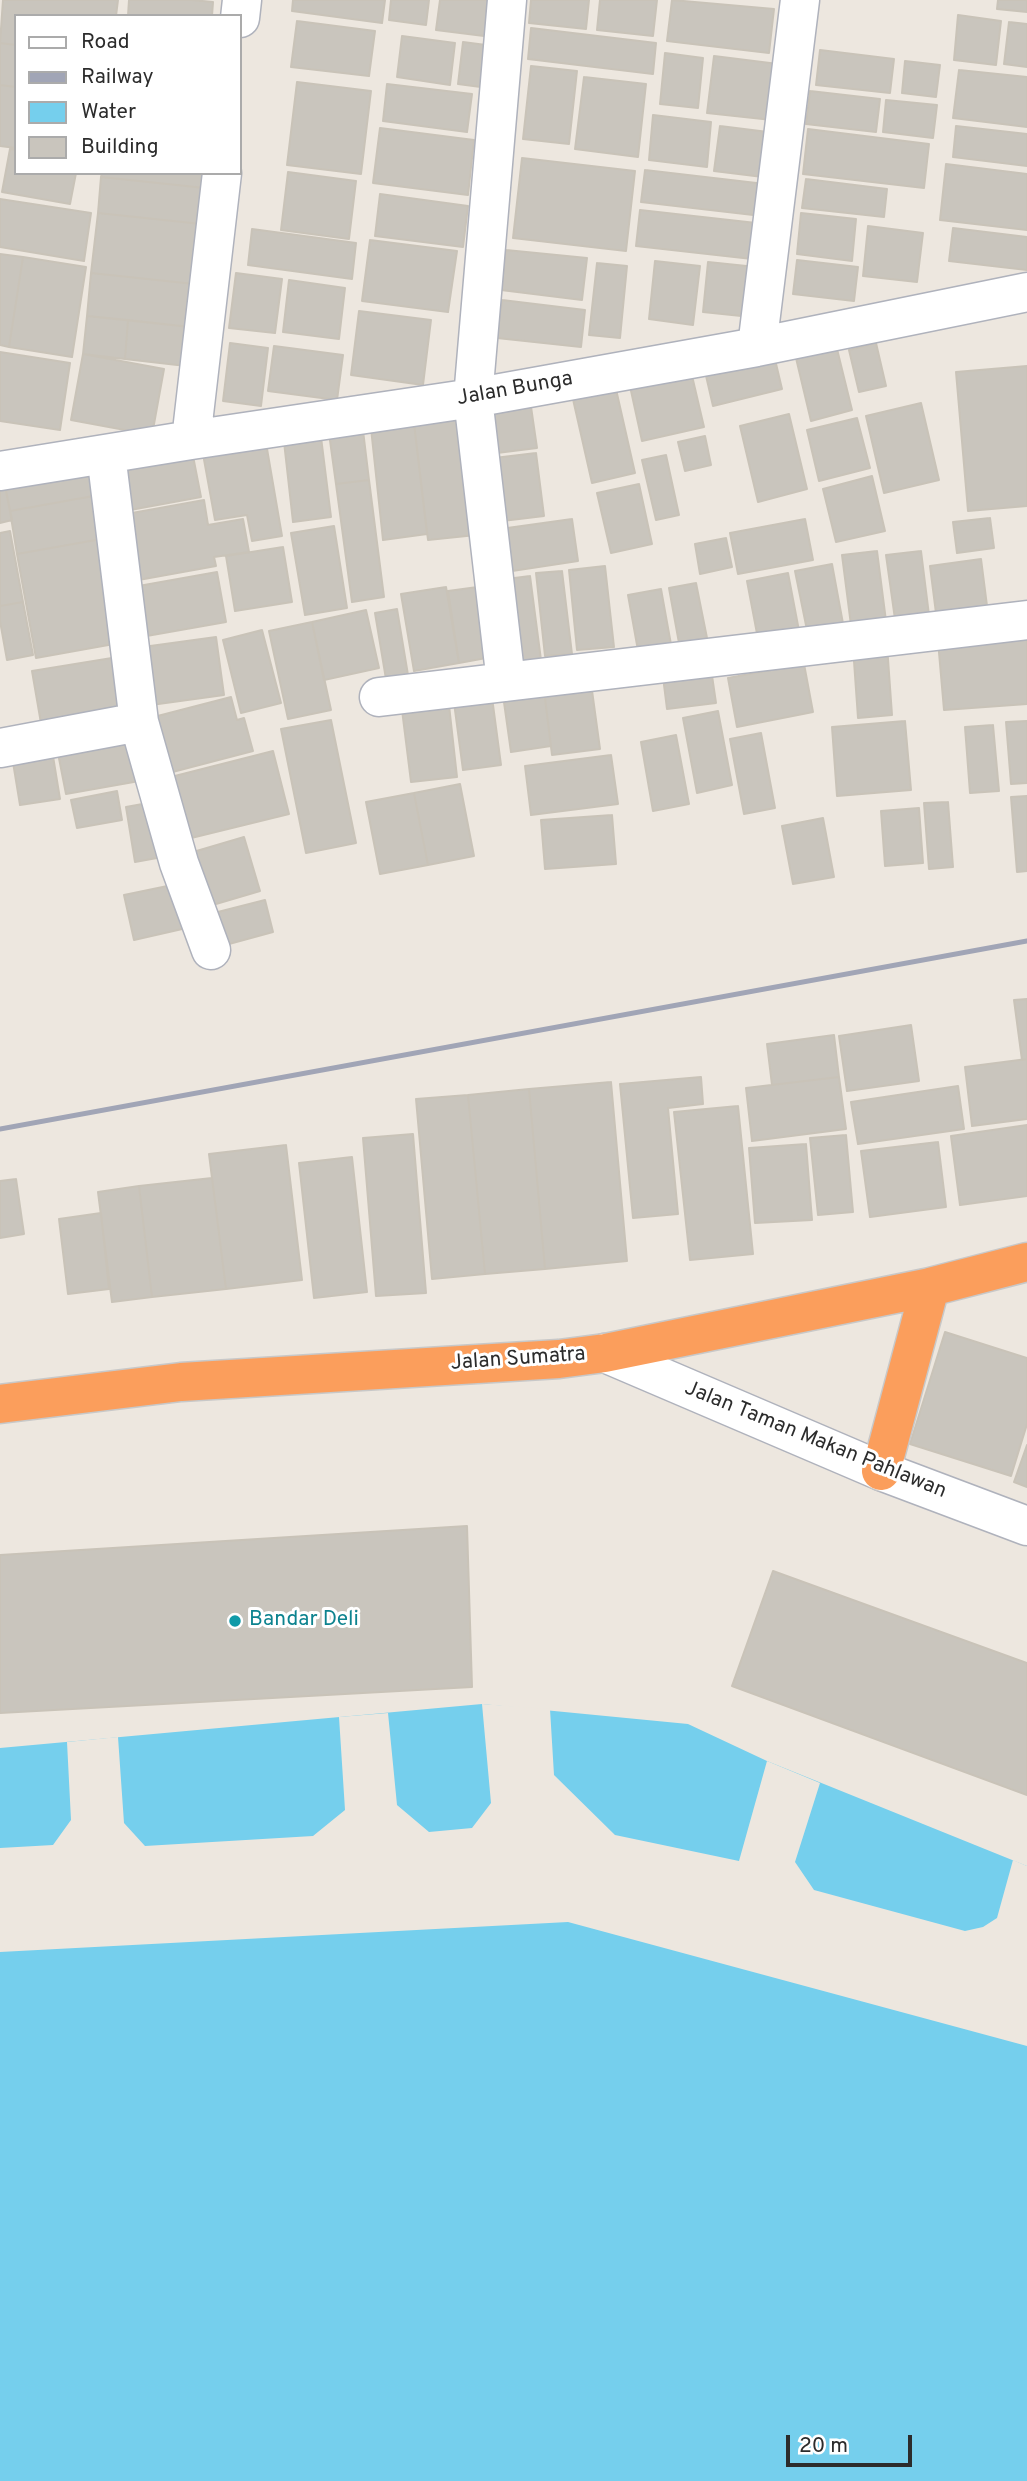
<!DOCTYPE html>
<html>
<head>
<meta charset="utf-8">
<style>
  body { margin:0 }
  #map { position:relative; width:1027px; height:2481px; overflow:hidden; background:#ede7df; font-family:Overpass,sans-serif }
  canvas { display:block }
  .legend { position:absolute; left:14px; top:14px; width:228px; height:161px; box-sizing:border-box; background:#fff; border:2px solid #ababab; margin:0; padding:9px 12px; list-style:none; font-size:21px; color:#2c2c2c }
  .legend li { display:flex; align-items:center; gap:14px; height:35px }
  .legend b { width:35px; border:2px solid #ababab }
  .scale { position:absolute; left:786px; top:2435px; width:126px; height:32px; box-sizing:border-box; border:4px solid #2c2c2c; border-top:0; padding-left:9px; font-size:21px; line-height:24px; white-space:nowrap; color:#2c2c2c; -webkit-text-stroke:5px #fff; paint-order:stroke }
</style>
</head>
<body>
<div id="map">
<canvas width="1027" height="2481"></canvas>
<ul class="legend">
<li><b style="height:9px;background:#fff"></b>Road</li>
<li><b style="height:9px;background:#a1a5b6"></b>Railway</li>
<li><b style="height:19px;background:#75cfed"></b>Water</li>
<li><b style="height:19px;background:#c9c5bd"></b>Building</li>
</ul>
<div class="scale">20 m</div>
</div>
<script>
const g = document.querySelector('canvas').getContext('2d');
g.lineJoin = 'round';
function fillPath(path, color) {
  g.fillStyle = color;
  g.fill(path, 'evenodd');
}
function toPath(rows) {
  const path = new Path2D();
  for (const r of rows) {
    path.moveTo(r[0], r[1]);
    for (let i = 2; i < r.length; i += 2) path.lineTo(r[i], r[i + 1]);
  }
  return path;
}
function strokePath(path, color, width, dash) {
  g.strokeStyle = color;
  g.lineWidth = width;
  g.lineCap = dash ? 'butt' : 'round';
  g.setLineDash(dash || []);
  g.stroke(path);
}
function write(font, color, halo, rows, align = 'center') {
  g.font = font + ' Overpass,sans-serif';
  g.lineWidth = 6;
  g.setLineDash([]);
  g.textBaseline = 'middle';
  g.strokeStyle = halo;
  g.fillStyle = color;
  for (const [text, x, y, turn = 0] of rows) {
    g.save();
    g.translate(x, y);
    g.rotate((+turn || 0) * Math.PI / 180);
    g.textAlign = isNaN(turn) ? turn : align;
    if (halo) g.strokeText(text, 0, 0);
    g.fillText(text, 0, 0);
    g.restore();
  }
}
fillPath(toPath([
  [482,1704,688,1724,767,1761,1027,1866,1027,2481,0,2481,0,1748]
]), '#75cfed');
fillPath(toPath([
  [482,1704,550,1709,554,1775,615,1835,739,1861,767,1761,820,1783,795,1862,814,1890,965,1931,983,1927,997,1918,1013,1860,1027,1866,1027,2046,568,1922,0,1952,0,1848,53,1845,71,1820,67,1742,118,1737,124,1823,145,1846,313,1836,345,1810,339,1717,388,1713,397,1805,429,1832,472,1828,491,1803]
]), '#ede7df');
const building = toPath([
  [3,0,118,0,116,16,16,16,16,45,0,43,3,0],
  [129,0,192,0,213,2,212,16,128,16,129,0],
  [293,0,385,0,382,23,292,11,293,0],
  [391,0,429,0,426,25,389,20,391,0],
  [440,0,504,0,500,38,436,30,440,0],
  [531,0,589,0,586,29,529,23,531,0],
  [600,0,657,0,653,36,597,30,600,0],
  [672,0,774,9,769,53,667,41,672,0],
  [998,0,1027,0,1027,12,997,9,998,0],
  [958,15,1001,21,996,65,954,60,958,15],
  [297,21,375,31,369,76,291,67,297,21],
  [1009,22,1027,24,1027,67,1004,64,1009,22],
  [531,28,656,43,653,74,528,59,531,28],
  [402,36,455,43,450,85,397,77,402,36],
  [463,42,501,47,496,89,458,84,463,42],
  [0,43,16,45,16,87,0,85,0,43],
  [820,50,894,59,890,93,816,85,820,50],
  [665,53,703,58,698,108,660,104,665,53],
  [714,56,778,64,772,120,707,113,714,56],
  [905,61,940,65,936,97,902,93,905,61],
  [531,66,577,71,569,144,523,139,531,66],
  [959,70,1027,77,1027,127,953,118,959,70],
  [584,77,646,84,638,157,575,149,584,77],
  [297,82,371,91,361,174,287,165,297,82],
  [387,84,472,94,467,132,383,121,387,84],
  [0,85,16,87,16,148,0,146,0,85],
  [810,91,880,99,876,132,806,124,810,91],
  [886,100,937,105,933,138,883,132,886,100],
  [653,115,711,122,707,167,649,160,653,115],
  [720,126,776,133,771,178,714,171,720,126],
  [956,126,1027,134,1027,166,953,157,956,126],
  [380,128,474,140,468,195,373,183,380,128],
  [808,129,929,144,924,188,803,174,808,129],
  [10,149,16,150,16,173,76,173,70,204,2,192,10,149],
  [522,158,635,171,626,251,513,238,522,158],
  [946,164,1027,174,1027,230,940,220,946,164],
  [645,170,765,184,762,216,641,202,645,170],
  [288,172,356,181,349,239,281,230,288,172],
  [102,173,206,173,205,188,101,177,102,173],
  [101,177,205,188,201,224,98,213,101,177],
  [806,179,887,189,884,217,802,208,806,179],
  [380,194,468,206,463,247,375,236,380,194],
  [0,199,91,213,84,261,0,247,0,199],
  [640,210,765,224,761,260,636,246,640,210],
  [98,213,201,224,194,284,91,273,98,213],
  [801,213,856,219,852,261,797,254,801,213],
  [868,226,923,233,917,282,863,276,868,226],
  [953,228,1027,237,1027,270,949,261,953,228],
  [252,229,356,243,352,279,248,265,252,229],
  [370,240,457,251,448,312,362,301,370,240],
  [506,250,587,258,582,300,501,290,506,250],
  [0,254,23,257,9,347,0,345,0,254],
  [23,257,86,267,72,357,9,347,23,257],
  [797,260,858,267,854,301,793,294,797,260],
  [655,261,700,266,693,325,649,319,655,261],
  [708,262,756,267,751,317,703,312,708,262],
  [597,263,627,266,620,338,589,335,597,263],
  [91,273,194,284,190,327,87,316,91,273],
  [236,273,282,279,275,333,229,328,236,273],
  [289,280,345,288,339,339,283,332,289,280],
  [502,300,585,310,581,347,497,338,502,300],
  [359,311,431,320,423,385,351,375,359,311],
  [87,316,128,320,125,359,83,354,87,316],
  [128,320,190,327,186,366,125,359,128,320],
  [230,343,268,348,261,406,223,401,230,343],
  [876,343,886,386,859,392,849,350,876,343],
  [274,346,343,355,337,400,268,391,274,346],
  [837,349,852,410,811,421,796,358,837,349],
  [773,351,782,389,713,406,704,367,773,351],
  [0,352,70,363,60,430,0,421,0,352],
  [83,354,164,369,152,435,71,420,83,354],
  [689,363,704,427,642,441,628,377,689,363],
  [1027,366,1027,506,968,511,956,372,1027,366],
  [613,376,635,473,592,483,570,386,613,376],
  [529,393,537,448,489,454,481,399,529,393],
  [921,403,939,480,884,493,866,416,921,403],
  [461,404,476,535,428,540,413,415,461,404],
  [789,414,807,489,758,502,740,426,789,414],
  [413,415,427,534,383,540,370,419,413,415],
  [857,418,870,468,819,481,807,430,857,418],
  [362,422,369,480,336,484,328,426,362,422],
  [320,429,331,517,293,522,283,433,320,429],
  [705,436,711,465,685,471,678,442,705,436],
  [266,443,282,536,252,541,247,515,215,520,203,454,266,443],
  [536,453,544,516,494,522,486,459,536,453],
  [666,455,679,515,656,520,642,460,666,455],
  [193,456,201,497,125,511,117,471,193,456],
  [92,460,99,495,10,511,3,476,92,460],
  [3,476,12,520,0,523,0,477,3,476],
  [872,476,885,531,836,542,823,489,872,476],
  [369,480,384,597,352,602,336,484,369,480],
  [639,484,652,544,611,553,597,493,639,484],
  [99,495,107,538,17,554,10,511,99,495],
  [204,500,208,525,243,519,249,552,214,557,216,566,133,581,121,515,204,500],
  [990,518,994,548,957,553,953,522,990,518],
  [572,519,578,561,499,573,493,530,572,519],
  [805,519,813,560,738,574,730,533,805,519],
  [334,526,347,608,305,615,291,533,334,526],
  [10,531,23,602,0,606,0,533,10,531],
  [107,538,125,642,36,658,17,554,107,538],
  [726,538,732,567,700,574,695,544,726,538],
  [283,547,292,602,235,611,226,556,283,547],
  [877,551,886,621,851,625,842,555,877,551],
  [921,551,929,615,895,619,886,555,921,551],
  [981,559,987,606,936,613,930,566,981,559],
  [832,564,844,629,808,635,795,571,832,564],
  [605,566,614,647,577,650,569,570,605,566],
  [562,571,572,654,545,656,536,573,562,571],
  [217,572,226,622,141,637,133,587,217,572],
  [788,573,800,636,759,644,747,581,788,573],
  [530,576,541,660,510,665,499,580,530,576],
  [696,583,707,638,679,643,669,588,696,583],
  [485,586,497,656,459,663,448,591,485,586],
  [446,587,459,663,414,671,401,594,446,587],
  [661,589,672,650,639,656,628,595,661,589],
  [23,602,33,655,7,660,0,621,0,606,23,602],
  [397,609,408,675,386,679,375,613,397,609],
  [366,610,379,668,324,680,312,622,366,610],
  [312,622,331,710,288,719,269,631,312,622],
  [262,630,281,703,241,713,223,640,262,630],
  [1027,634,1027,704,944,710,938,641,1027,634],
  [216,637,224,695,151,705,143,647,216,637],
  [887,645,892,715,858,718,853,647,887,645],
  [118,657,127,716,42,729,32,671,118,657],
  [710,662,716,703,667,709,662,669,710,662],
  [804,664,813,712,737,727,728,678,804,664],
  [590,676,600,749,552,755,543,682,590,676],
  [543,682,551,746,511,752,502,688,543,682],
  [491,690,501,765,463,770,453,695,491,690],
  [448,696,457,777,411,782,401,702,448,696],
  [231,697,237,720,244,718,253,751,161,775,146,719,231,697],
  [718,711,732,785,697,793,683,718,718,711],
  [331,720,356,843,306,853,281,729,331,720],
  [905,721,911,790,837,796,832,727,905,721],
  [1027,721,1027,783,1011,784,1006,722,1027,721],
  [993,725,999,791,970,793,965,727,993,725],
  [135,728,145,780,66,794,56,743,135,728],
  [761,733,775,808,744,814,730,739,761,733],
  [676,735,689,804,653,811,641,742,676,735],
  [51,744,60,799,20,805,11,750,51,744],
  [273,751,289,814,179,841,163,779,273,751],
  [611,755,618,804,531,815,525,766,611,755],
  [460,784,474,856,428,865,414,793,460,784],
  [117,791,122,820,77,828,71,800,117,791],
  [414,793,428,865,380,874,366,802,414,793],
  [1027,796,1027,871,1017,872,1011,797,1027,796],
  [948,802,953,867,929,869,924,803,948,802],
  [148,803,157,858,135,862,126,807,148,803],
  [919,808,923,863,885,866,881,811,919,808],
  [612,815,616,864,545,869,541,820,612,815],
  [823,818,834,877,793,884,782,826,823,818],
  [244,837,260,891,199,909,183,855,244,837],
  [182,883,191,927,134,940,124,895,182,883],
  [265,900,273,932,218,947,210,914,265,900],
  [1027,999,1027,1059,1022,1060,1014,1000,1027,999],
  [911,1025,919,1081,847,1091,839,1036,911,1025],
  [834,1035,839,1077,772,1085,767,1044,834,1035],
  [1027,1059,1027,1119,972,1126,965,1067,1027,1059],
  [701,1077,703,1104,668,1108,678,1214,633,1218,620,1084,701,1077],
  [839,1077,846,1129,752,1141,746,1088,839,1077],
  [611,1082,627,1261,545,1269,529,1089,611,1082],
  [958,1086,964,1129,858,1144,851,1102,958,1086],
  [529,1089,545,1269,485,1274,468,1095,529,1089],
  [468,1095,485,1274,432,1279,416,1099,468,1095],
  [738,1106,753,1254,690,1260,674,1112,738,1106],
  [1027,1125,1027,1196,960,1205,951,1136,1027,1125],
  [413,1134,426,1293,376,1296,363,1138,413,1134],
  [846,1135,853,1212,818,1215,810,1138,846,1135],
  [938,1142,946,1207,870,1217,861,1151,938,1142],
  [806,1144,812,1220,755,1223,749,1148,806,1144],
  [286,1145,302,1280,226,1289,209,1154,286,1145],
  [352,1157,367,1292,314,1298,299,1163,352,1157],
  [212,1178,226,1289,152,1297,139,1186,212,1178],
  [16,1179,24,1234,0,1238,0,1181,16,1179],
  [139,1186,152,1297,112,1302,98,1192,139,1186],
  [101,1213,109,1289,68,1294,59,1219,101,1213],
  [945,1332,1027,1358,1027,1424,1011,1476,910,1444,945,1332],
  [1027,1445,1027,1487,1014,1482,1027,1445],
  [467,1526,472,1687,0,1713,0,1555,467,1526],
  [773,1571,1027,1663,1027,1795,732,1686,773,1571]
]);
fillPath(building, '#c9c5bd');
strokePath(building, '#c9c3b8', 2);
const minor = toPath([
  [240,18,242,0],
  [757,347,800,0],
  [191,440,222,173],
  [106,454,139,722,179,863,211,950],
  [0,471,191,440,473,398,757,347,1027,292],
  [506,682,473,398,507,0],
  [379,697,1027,620],
  [0,748,139,722],
  [605,1353,881,1471,1027,1526]
]);
const highway = toPath([
  [0,1404,181,1382,559,1359,605,1353,930,1287,1027,1262],
  [881,1471,930,1287]
]);
strokePath(minor, '#afb2bc', 41);
strokePath(highway, '#c8c8c8', 41);
strokePath(minor, '#fff', 38);
strokePath(highway, '#fb9e5c', 38);
strokePath(toPath([
  [0,1129,1027,941]
]), '#a1a5b6', 5);
for (const [x, y, r, color] of [
  [235,1621,7,"#0f9aa8"]
]) {
  const dot = new Path2D();
  dot.arc(x, y, r, 0, 2 * Math.PI);
  g.fillStyle = color;
  g.fill(dot);
  strokePath(dot, '#fff', 2.5);
}
write('21px', '#2c2c2c', '#fff', [
  ["Jalan Bunga",515,390,-10],
  ["Jalan Sumatra",518,1360,-4],
  ["Jalan Taman Makan Pahlawan",815,1441,22]
]);
write('21px', '#0d838f', '#fff', [
  ["Bandar Deli",249,1621]
], 'left');
</script>
</body>
</html>
